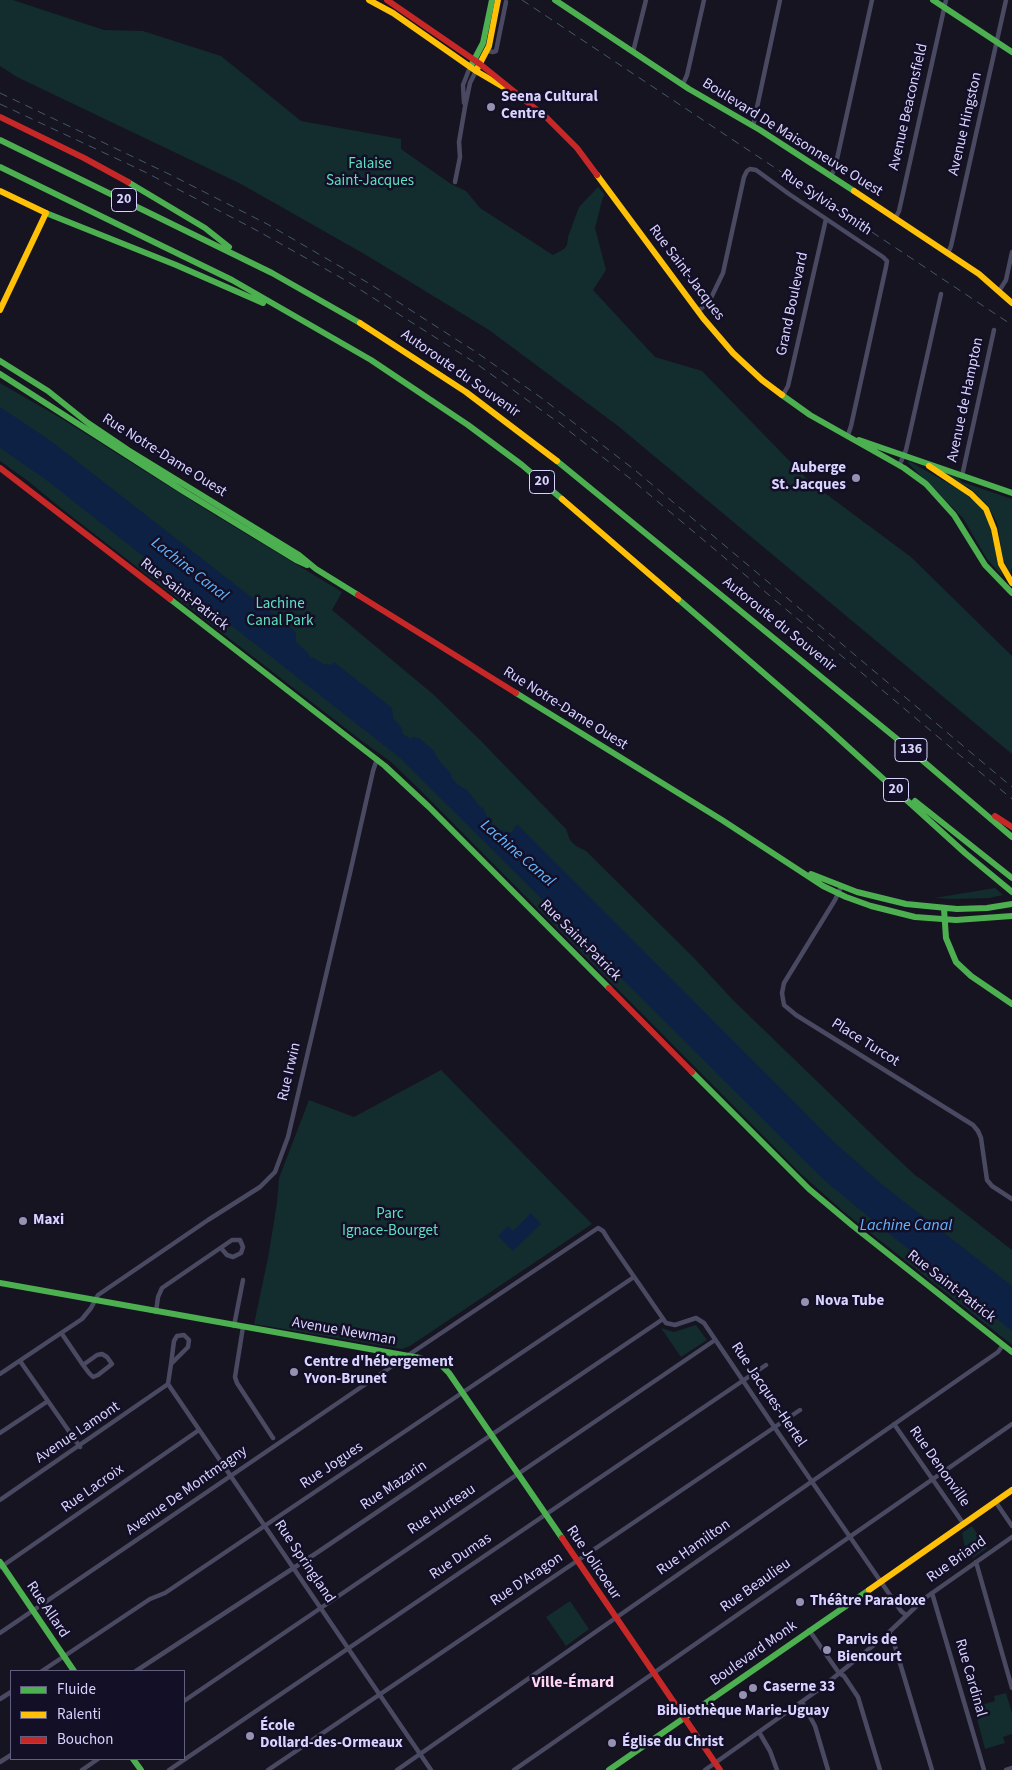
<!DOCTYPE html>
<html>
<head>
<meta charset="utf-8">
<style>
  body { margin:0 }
  #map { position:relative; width:1012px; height:1770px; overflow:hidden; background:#161421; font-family:"Source Sans 3",sans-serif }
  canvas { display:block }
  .legend { position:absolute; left:10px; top:1670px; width:175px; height:90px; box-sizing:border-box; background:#130f26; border:1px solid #625e7d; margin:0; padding:6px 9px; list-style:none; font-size:15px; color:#d9d4ff }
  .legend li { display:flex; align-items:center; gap:10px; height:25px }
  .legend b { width:25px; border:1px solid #625e7d }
</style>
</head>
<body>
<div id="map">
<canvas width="1012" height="1770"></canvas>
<ul class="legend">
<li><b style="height:6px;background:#4caf50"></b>Fluide</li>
<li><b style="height:6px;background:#ffc107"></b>Ralenti</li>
<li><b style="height:6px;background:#c62828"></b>Bouchon</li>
</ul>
</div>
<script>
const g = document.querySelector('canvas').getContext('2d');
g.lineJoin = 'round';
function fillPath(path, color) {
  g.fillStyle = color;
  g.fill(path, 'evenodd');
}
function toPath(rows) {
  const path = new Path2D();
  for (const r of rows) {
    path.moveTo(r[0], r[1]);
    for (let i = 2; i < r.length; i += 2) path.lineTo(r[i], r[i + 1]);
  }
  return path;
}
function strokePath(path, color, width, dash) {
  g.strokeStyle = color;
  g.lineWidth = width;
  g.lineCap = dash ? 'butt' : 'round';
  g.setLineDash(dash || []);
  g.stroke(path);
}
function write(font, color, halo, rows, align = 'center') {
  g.font = font + ' "Source Sans 3",sans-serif';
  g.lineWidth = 5;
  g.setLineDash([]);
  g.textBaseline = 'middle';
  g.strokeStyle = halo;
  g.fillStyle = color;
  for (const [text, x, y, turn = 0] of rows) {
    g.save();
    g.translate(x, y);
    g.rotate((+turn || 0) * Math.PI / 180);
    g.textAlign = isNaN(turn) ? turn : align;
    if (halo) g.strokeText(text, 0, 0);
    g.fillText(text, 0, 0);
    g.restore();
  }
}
fillPath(toPath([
  [0,0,13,0,104,30,143,31,221,56,301,121,401,139,401,149,451,184,466,191,480,208,553,255,564,249,567,245,568,237,579,207,598,187,605,195,603,197,595,228,606,270,593,290,655,357,702,371,810,482,911,557,1012,656,1012,754,618,426,489,330,366,255,241,184,17,77,0,66],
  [0,383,59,417,205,509,342,592,332,610,434,695,482,742,566,829,570,840,576,846,586,851,694,958,734,1001,884,1146,916,1176,921,1179,1012,1250,1012,1345,844,1212,801,1174,420,790,391,762,358,738,62,509,28,481,0,461],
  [909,461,962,491,980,506,985,513,992,532,997,559,1003,577,987,559,963,518,908,463],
  [938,470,958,477,962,482,1012,499,1012,567,1010,574,1003,559,997,523,988,506,971,489],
  [995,888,1003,895,989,898,952,899,934,898],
  [441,1070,592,1224,410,1346,402,1349,254,1324,268,1258,277,1203,279,1178,309,1100,354,1117],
  [696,1325,707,1340,681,1357,661,1328,674,1332],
  [972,1526,987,1548,973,1558,965,1547,962,1533],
  [570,1601,589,1629,566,1646,546,1617],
  [1006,1693,1012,1713,1012,1734,1003,1737,1005,1743,985,1749,974,1707,995,1701,994,1696]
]), '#132c2d');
fillPath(toPath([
  [0,407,51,441,296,632,296,642,307,652,310,657,314,658,323,664,332,665,334,662,392,708,393,718,401,727,403,734,411,739,412,737,419,738,433,750,440,762,451,773,451,777,458,785,467,790,480,807,483,808,489,821,495,827,508,833,512,832,517,824,835,1143,885,1187,1012,1286,1012,1331,888,1233,824,1180,400,758,45,479,0,448],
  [531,1213,541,1224,513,1251,498,1236,508,1226,513,1231]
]), '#0d2144');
strokePath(toPath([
  [487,51,493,52,496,51,506,2],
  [633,52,646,0],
  [683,84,687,75,704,0],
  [464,103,463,85,470,67],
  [753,126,780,0],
  [831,176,835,168,872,0],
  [455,182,460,157,459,142,465,107,470,83,476,71],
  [895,219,899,211,946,0],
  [948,253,951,246,1006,0],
  [999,291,1006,280,1012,252],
  [698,311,709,302,723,273,744,177,747,171,750,169,756,170,789,194,883,257,887,261,886,267,851,426,848,435],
  [783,395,788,386,826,219],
  [899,466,906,450,941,294],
  [962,476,994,330],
  [841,887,835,900,784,983,782,993,784,1005,796,1015,973,1125,978,1131,981,1138,987,1180,992,1186,1012,1199],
  [156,1312,158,1297,162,1288,232,1240,240,1240,243,1247,241,1253,233,1257,227,1255,221,1248],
  [234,1326,243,1280],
  [243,1327,235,1377,237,1383,273,1438],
  [62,1334,83,1365,89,1373,93,1377,98,1375,112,1364,107,1357,102,1354,97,1355,83,1365],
  [388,1353,390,1360,388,1368],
  [20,1361,80,1447],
  [171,1364,188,1347,189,1340,184,1335,177,1336,174,1341,171,1364,168,1384,431,1770],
  [0,1374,82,1319,91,1308,98,1295,208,1220,260,1187,275,1172,288,1137,350,873,373,771,377,759],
  [894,1424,963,1523],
  [0,1433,48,1401],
  [0,1500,168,1384],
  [995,1501,1012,1526],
  [976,1562,1012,1688],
  [1,1567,199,1430],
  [932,1593,984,1770],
  [809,1630,839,1673,844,1676,858,1697,880,1770],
  [889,1632,894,1643,932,1770],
  [0,1633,401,1360,598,1228,603,1231,608,1239,666,1323,675,1325,696,1318,704,1323,777,1431,901,1611,906,1615],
  [42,1671,150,1599,165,1593,634,1277],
  [136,1671,318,1552,663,1319],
  [0,1699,11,1692],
  [184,1701,715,1340],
  [802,1702,815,1726,828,1770],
  [759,1732,770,1751,777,1770],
  [0,1762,11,1755],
  [82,1770,98,1759],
  [169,1770,766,1365],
  [268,1770,800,1410],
  [397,1770,998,1352,1003,1345],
  [514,1770,1012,1424],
  [705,1770,821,1688,885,1636,925,1598,1012,1537],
  [1006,1770,1012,1768]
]), '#4a4962', 4.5);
strokePath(toPath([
  [555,0,689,89,760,130,854,191],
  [933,0,1012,52],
  [472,64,483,43,492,0],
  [0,140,272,273,360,323],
  [0,167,232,280,371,360,468,425,522,465,562,499],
  [128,182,205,228,229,247],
  [46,213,176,265,263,303],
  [0,361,48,391,88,423,128,450,299,555,316,569,358,595],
  [0,374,183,491,296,560,307,565],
  [782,395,810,415,904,468,926,484,954,515,985,565,1012,593],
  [859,440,1012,493],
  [557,461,902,743,1012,837],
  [170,599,385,766,429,807,609,988],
  [678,599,826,727,965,853,1012,892],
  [516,693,722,820,823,886,846,897,871,906,915,917,956,920,1012,916],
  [915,801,1012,878],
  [811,874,857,892,906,904,957,909,987,908,1012,904],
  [944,909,946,938,956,962,971,976,1012,1004],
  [692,1072,809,1189,853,1226,1012,1352],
  [0,1283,420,1358,440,1364,449,1373,562,1538],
  [0,1562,74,1671],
  [133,1759,141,1770],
  [609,1770,869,1590]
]), '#4caf50', 6);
strokePath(toPath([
  [369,0,393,13,476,71,489,46,498,0],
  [476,71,510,91],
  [597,175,703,318,733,353,762,380,782,395],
  [0,191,46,213,0,310],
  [854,191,979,274,1012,303],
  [360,323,466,392,557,461],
  [929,466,971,494,986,509,994,529,1001,564,1012,583],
  [562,499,678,599],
  [869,1590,1012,1490]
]), '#ffc107', 6);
strokePath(toPath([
  [387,0,480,64],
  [480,64,547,118,577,148,597,175],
  [0,117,84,158,128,182],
  [0,468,170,599],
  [358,595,516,693],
  [995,816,1012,827],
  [609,988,692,1072],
  [562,1538,720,1770]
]), '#c62828', 6);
strokePath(toPath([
  [522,0,1012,325],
  [0,93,171,175,269,225,370,284,476,352,543,399,636,471,1012,787],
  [0,104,145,172,256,230,345,280,474,362,555,420,632,480,1012,799]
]), '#43596b', 1, [8, 6]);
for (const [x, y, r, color] of [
  [491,107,5,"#9591b1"],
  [856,478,5,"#9591b1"],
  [23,1221,5,"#9591b1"],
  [805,1302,5,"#9591b1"],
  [294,1372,5,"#9591b1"],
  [800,1602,5,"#9591b1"],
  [827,1650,5,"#9591b1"],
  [753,1688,5,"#9591b1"],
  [743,1695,5,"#9591b1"],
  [250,1736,5,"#9591b1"],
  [612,1743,5,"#9591b1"]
]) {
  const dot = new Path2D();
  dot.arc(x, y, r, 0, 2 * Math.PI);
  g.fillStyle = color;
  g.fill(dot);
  strokePath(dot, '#130f26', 2);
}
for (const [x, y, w] of [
  [124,200,25],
  [542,482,25],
  [911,750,32],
  [896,790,25]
]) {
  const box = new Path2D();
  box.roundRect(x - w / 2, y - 11.5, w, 23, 4);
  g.fillStyle = '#130f26';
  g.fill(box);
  strokePath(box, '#d9d4ff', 1);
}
write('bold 14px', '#d9d4ff', null, [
  ["20",124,200],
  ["20",542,482],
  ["136",911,750],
  ["20",896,790]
]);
write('bold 15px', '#d9d4ff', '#130f26', [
  ["Seena Cultural",501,98],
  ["Centre",501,115],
  ["Auberge",846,469,"right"],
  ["St. Jacques",846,486,"right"],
  ["Maxi",33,1221],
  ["Nova Tube",815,1302],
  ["Centre d'hébergement",304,1363],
  ["Yvon-Brunet",304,1380],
  ["Théâtre Paradoxe",810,1602],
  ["Parvis de",837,1641],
  ["Biencourt",837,1658],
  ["Caserne 33",763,1688],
  ["Bibliothèque Marie-Uguay",743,1712,"center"],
  ["École",260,1727],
  ["Dollard-des-Ormeaux",260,1744],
  ["Église du Christ",622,1743]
], 'left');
write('15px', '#d9d4ff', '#130f26', [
  ["Avenue Beaconsfield",909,107,-77],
  ["Avenue Hingston",966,124,-77],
  ["Boulevard De Maisonneuve Ouest",792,138,32],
  ["Rue Sylvia-Smith",826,203,34],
  ["Rue Saint-Jacques",686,273,53],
  ["Grand Boulevard",793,304,-78],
  ["Autoroute du Souvenir",460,374,35],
  ["Avenue de Hampton",966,400,-78],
  ["Rue Notre-Dame Ouest",164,456,32],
  ["Rue Saint-Patrick",184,595,38],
  ["Autoroute du Souvenir",779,625,39],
  ["Rue Notre-Dame Ouest",565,709,32],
  ["Rue Saint-Patrick",580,941,45],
  ["Place Turcot",865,1043,32],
  ["Rue Irwin",290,1072,-77],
  ["Rue Saint-Patrick",951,1287,38],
  ["Avenue Newman",344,1332,10],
  ["Rue Jacques-Hertel",768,1395,56],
  ["Avenue Lamont",78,1433,-34],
  ["Rue Jogues",332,1466,-34],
  ["Rue Denonville",939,1467,55],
  ["Rue Mazarin",394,1486,-34],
  ["Rue Lacroix",93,1489,-35],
  ["Avenue De Montmagny",187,1491,-35],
  ["Rue Hurteau",442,1510,-34],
  ["Rue Hamilton",694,1548,-35],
  ["Rue Dumas",461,1557,-34],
  ["Rue Briand",957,1560,-35],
  ["Rue Springland",304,1562,56],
  ["Rue Jolicoeur",593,1563,56],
  ["Rue D'Aragon",527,1580,-34],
  ["Rue Beaulieu",756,1586,-35],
  ["Rue Allard",47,1610,56],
  ["Boulevard Monk",754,1654,-35],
  ["Rue Cardinal",970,1678,74]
]);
write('15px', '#5fe0c0', '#130f26', [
  ["Falaise",370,165],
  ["Saint-Jacques",370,182],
  ["Lachine",280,605],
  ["Canal Park",280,622],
  ["Parc",390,1215],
  ["Ignace-Bourget",390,1232]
]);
write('italic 16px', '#62b6ff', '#130f26', [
  ["Lachine Canal",189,570,38],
  ["Lachine Canal",517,854,41],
  ["Lachine Canal",906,1226]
]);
write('bold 16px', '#ffd6f0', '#130f26', [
  ["Ville-Émard",573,1683]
]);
</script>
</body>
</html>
